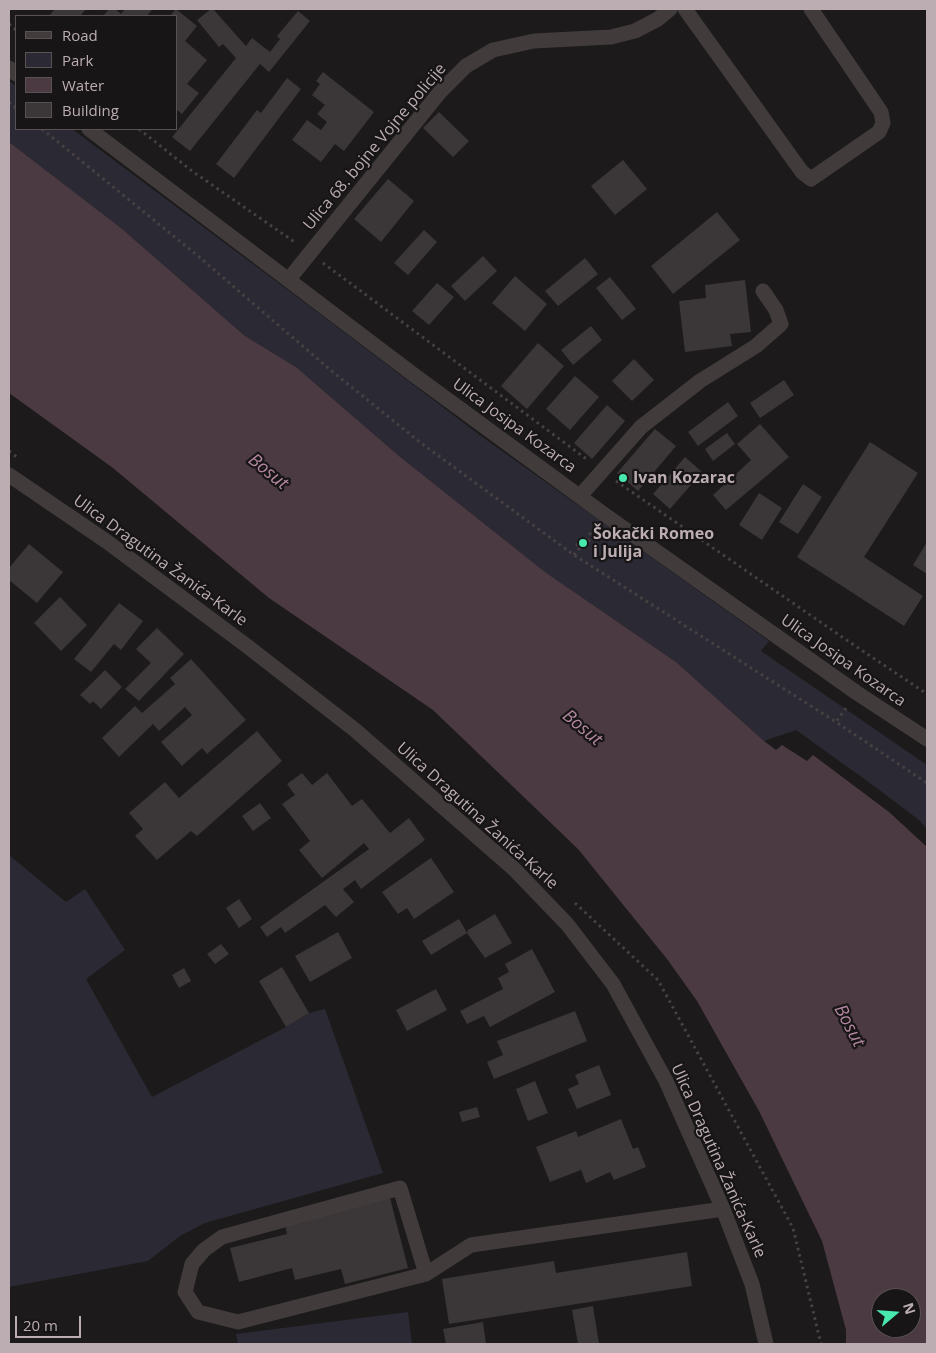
<!DOCTYPE html>
<html>
<head>
<meta charset="utf-8">
<style>
  body { margin:0 }
  #map { position:relative; width:936px; height:1353px; overflow:hidden; background:#1c1a1a; font-family:"Open Sans",sans-serif }
  canvas { display:block }
  .frame { position:absolute; inset:0; border:10px solid #bbadb2; pointer-events:none }
  .legend { position:absolute; left:15px; top:15px; width:162px; height:115px; box-sizing:border-box; background:#171515; border:1px solid #595254; margin:0; padding:6px 9px; list-style:none; font-size:15px; color:#bbadb2 }
  .legend li { display:flex; align-items:center; gap:10px; height:25px }
  .legend b { width:25px; border:1px solid #595254 }
  .north { position:absolute; left:871px; top:1288px; width:50px; height:50px; box-sizing:border-box; background:#171515; border:1px solid #595254; border-radius:50%; rotate:72deg; font-size:14px; font-weight:700; line-height:20px; text-align:center; color:#bbadb2 }
  .north::after { content:''; display:block; margin:auto; width:18px; height:22px; background:#48e7ad; clip-path:polygon(50% 0,100% 100%,50% 72%,0 100%) }
  .scale { position:absolute; left:15px; top:1316px; width:66px; height:22px; box-sizing:border-box; border:2px solid #bbadb2; border-top:0; padding-left:6px; font-size:15px; line-height:18px; white-space:nowrap; color:#bbadb2; -webkit-text-stroke:4px #171515; paint-order:stroke }
</style>
</head>
<body>
<div id="map">
<canvas width="936" height="1353"></canvas>
<div class="frame"></div>
<ul class="legend">
<li><b style="height:6px;background:#413b3c"></b>Road</li>
<li><b style="height:14px;background:#2b2a34"></b>Park</li>
<li><b style="height:14px;background:#4c3a43"></b>Water</li>
<li><b style="height:14px;background:#3b3738"></b>Building</li>
</ul>
<div class="north">N</div>
<div class="scale">20 m</div>
</div>
<script>
const g = document.querySelector('canvas').getContext('2d');
g.lineJoin = 'round';
function fillPath(path, color) {
  g.fillStyle = color;
  g.fill(path, 'evenodd');
}
function toPath(rows) {
  const path = new Path2D();
  for (const r of rows) {
    path.moveTo(r[0], r[1]);
    for (let i = 2; i < r.length; i += 2) path.lineTo(r[i], r[i + 1]);
  }
  return path;
}
function strokePath(path, color, width, dash) {
  g.strokeStyle = color;
  g.lineWidth = width;
  g.lineCap = dash ? 'butt' : 'round';
  g.setLineDash(dash || []);
  g.stroke(path);
}
function write(font, color, halo, rows, align = 'center') {
  g.font = font + ' "Open Sans",sans-serif';
  g.lineWidth = 4.5;
  g.setLineDash([]);
  g.textBaseline = 'middle';
  g.strokeStyle = halo;
  g.fillStyle = color;
  for (const [text, x, y, turn = 0] of rows) {
    g.save();
    g.translate(x, y);
    g.rotate((+turn || 0) * Math.PI / 180);
    g.textAlign = isNaN(turn) ? turn : align;
    if (halo) g.strokeText(text, 0, 0);
    g.fillText(text, 0, 0);
    g.restore();
  }
}
fillPath(toPath([
  [9,81,16,86,16,129,72,129,320,314,481,436,769,641,761,651,927,765,927,829,919,820,874,786,796,730,764,741,676,662,545,572,399,456,296,367,245,336,121,228,9,142],
  [9,855,66,902,85,889,125,950,86,979,152,1097,286,1027,309,1013,325,1009,383,1173,205,1223,180,1236,148,1261,9,1287],
  [408,1312,412,1344,238,1344,236,1334]
]), '#2b2a34');
fillPath(toPath([
  [9,142,121,228,245,336,296,367,399,456,545,572,676,662,764,741,776,750,782,745,807,761,813,755,889,812,927,847,927,1344,846,1344,846,1330,822,1241,759,1111,697,1001,667,959,578,849,433,710,269,598,113,468,9,393],
  [881,1298,911,1298,911,1328,881,1328]
]), '#4c3a43');
fillPath(toPath([
  [55,9,86,9,80,16,49,16],
  [109,9,115,9,121,14,125,9,149,9,152,10,147,16,103,16],
  [176,9,197,26,185,41,207,60,187,84,199,93,182,114,176,109,176,16,170,16],
  [211,9,213,9,246,46,252,38,270,52,280,39,277,36,298,11,310,21,269,72,260,64,190,151,172,137,236,58,223,44,219,47,197,20],
  [323,72,374,112,344,151,335,144,321,162,292,140,307,120,321,130,327,122,317,114,325,105,312,95,320,84,316,81],
  [287,78,301,89,234,178,216,164,257,110,261,113],
  [439,112,469,141,453,157,423,128],
  [623,160,647,189,615,215,591,186],
  [388,179,414,201,381,242,354,219],
  [717,212,740,240,673,294,651,266],
  [424,230,437,242,408,275,394,263],
  [483,256,497,271,465,301,451,286],
  [585,258,598,274,558,306,545,291],
  [515,276,547,304,525,331,492,303],
  [610,277,636,309,622,320,596,288],
  [745,280,751,332,730,334,732,346,685,352,679,301,706,298,705,285],
  [437,283,454,297,429,325,412,311],
  [591,326,602,340,573,365,561,350],
  [538,343,564,366,527,409,501,386],
  [634,359,654,380,632,401,612,381],
  [575,376,599,397,570,430,546,409],
  [784,380,794,395,760,418,750,403],
  [728,402,738,416,698,446,688,432],
  [607,405,625,421,592,459,574,443],
  [760,424,789,457,726,510,713,495,751,460,737,444],
  [655,429,676,446,638,491,617,473],
  [727,433,735,444,713,461,705,449],
  [870,442,918,473,864,557,923,596,904,626,797,557],
  [685,457,702,472,670,509,653,494],
  [803,484,822,497,798,534,779,522],
  [759,493,782,508,762,540,739,525],
  [927,542,927,574,913,565],
  [29,544,63,572,37,603,9,580,9,568],
  [60,597,87,625,61,651,34,623],
  [119,603,143,621,121,650,114,644,91,672,74,659],
  [157,628,184,654,139,701,125,689,151,663,136,649],
  [191,659,246,720,207,754,202,748,182,766,161,742,192,715,185,707,159,731,153,724,119,757,102,738,135,706,142,713,175,684,170,678],
  [105,670,122,687,101,709,93,701,90,704,80,695],
  [257,731,282,761,197,836,191,831,157,860,135,836,143,829,129,813,165,782,179,798],
  [302,773,312,785,327,773,352,806,362,799,390,833,409,818,425,840,361,889,355,880,343,889,354,902,336,917,325,905,285,933,281,927,267,937,260,927,369,849,364,843,322,878,299,850,310,841,282,804,295,795,287,784],
  [260,803,271,818,253,831,242,816],
  [431,858,454,892,414,919,407,908,398,914,382,892],
  [239,899,252,919,239,928,226,908],
  [495,914,512,943,485,958,467,933,468,930],
  [459,919,467,933,431,955,422,941],
  [338,932,352,958,310,982,295,956],
  [221,944,229,954,215,964,207,954],
  [532,949,555,992,490,1027,484,1016,467,1024,460,1011,503,989,498,978,509,972,505,964],
  [282,967,309,1013,286,1027,259,981],
  [184,968,191,981,179,988,172,975],
  [436,989,447,1010,407,1031,396,1010],
  [575,1011,587,1041,494,1079,487,1062,503,1055,497,1041],
  [599,1065,611,1095,577,1109,568,1089,579,1084,575,1075],
  [535,1081,548,1113,528,1121,516,1089],
  [477,1107,480,1117,462,1122,459,1112],
  [621,1119,633,1149,638,1147,646,1167,614,1180,610,1172,586,1183,581,1170,550,1182,536,1147,576,1131,578,1137],
  [390,1198,408,1268,345,1284,341,1269,295,1280,292,1268,239,1282,230,1248,287,1234,285,1225],
  [687,1252,692,1286,449,1324,442,1279,554,1261,556,1273],
  [593,1306,599,1344,578,1344,572,1310],
  [483,1322,486,1344,446,1344,443,1329]
]), '#3b3738');
strokePath(toPath([
  [9,24,16,30],
  [9,102,16,108],
  [42,129,198,256,334,373,421,443,574,555,836,722],
  [139,129,192,171,296,243],
  [323,263,589,461],
  [9,451,18,458],
  [616,481,845,639,927,694],
  [580,547,583,549,589,541,586,539],
  [574,555,580,547,577,545,583,537,586,539,594,529],
  [846,708,836,722,927,783],
  [575,903,658,980,793,1228,821,1344]
]), '#484143', 3, [2.5, 4]);
strokePath(toPath([
  [685,9,802,172,811,179,879,132,883,123,881,112,811,9],
  [9,68,16,74],
  [89,129,414,375,605,515,857,693,927,739],
  [289,279,440,92,466,66,493,50,534,41,611,37,635,31,658,19,670,9],
  [9,475,106,541,247,646,355,730,514,869,567,924,613,984,666,1081,723,1209,752,1284,766,1344],
  [580,496,641,427,700,381,756,346,781,324,776,310,763,291],
  [426,1274,400,1188,222,1237,204,1250,192,1264,185,1292,198,1312,238,1322,426,1274,471,1245,723,1209]
]), '#413b3c', 15);
for (const [x, y, r, color] of [
  [623,478,5,"#48e7ad"],
  [583,543,5,"#48e7ad"]
]) {
  const dot = new Path2D();
  dot.arc(x, y, r, 0, 2 * Math.PI);
  g.fillStyle = color;
  g.fill(dot);
  strokePath(dot, '#171515', 2);
}
write('16px', '#bbadb2', '#171515', [
  ["Ulica 68. bojne Vojne policije",375,147,-50],
  ["Ulica Josipa Kozarca",514,426,36],
  ["Ulica Dragutina Žanića-Karle",160,561,36],
  ["Ulica Josipa Kozarca",843,661,35],
  ["Ulica Dragutina Žanića-Karle",477,816,42],
  ["Ulica Dragutina Žanića-Karle",718,1161,66]
]);
write('bold 16px', '#bbadb2', '#171515', [
  ["Ivan Kozarac",633,478],
  ["Šokački Romeo",593,534],
  ["i Julija",593,552]
], 'left');
write('italic 18px', '#b387a0', '#171515', [
  ["Bosut",268,472,39],
  ["Bosut",582,728,40],
  ["Bosut",849,1026,62]
]);
</script>
</body>
</html>
